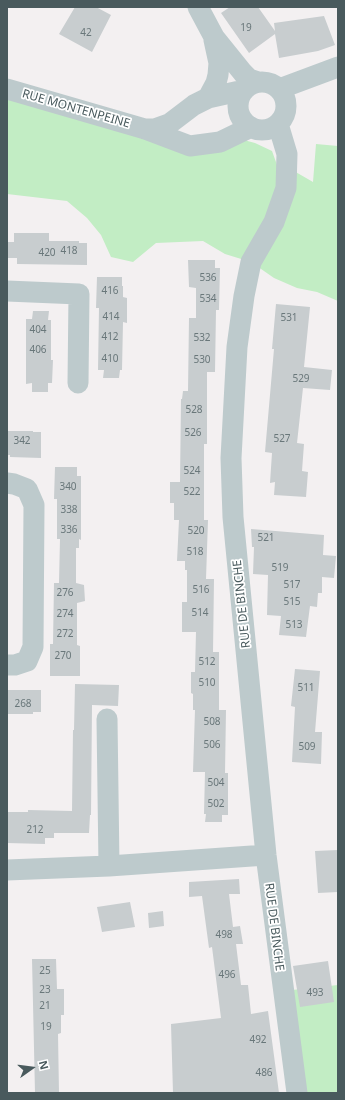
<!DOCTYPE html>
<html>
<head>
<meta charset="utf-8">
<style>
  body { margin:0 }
  #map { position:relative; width:345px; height:1100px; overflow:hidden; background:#f3f0f1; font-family:"Noto Sans",sans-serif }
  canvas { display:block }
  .frame { position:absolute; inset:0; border:8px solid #495a5d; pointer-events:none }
  .north { position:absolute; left:12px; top:1048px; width:40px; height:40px; -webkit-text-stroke:3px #fff; paint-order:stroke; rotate:76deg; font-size:11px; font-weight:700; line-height:16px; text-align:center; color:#495a5d }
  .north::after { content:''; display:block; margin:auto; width:14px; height:18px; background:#495a5d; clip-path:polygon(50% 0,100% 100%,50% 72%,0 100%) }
</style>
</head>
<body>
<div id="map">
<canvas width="345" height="1100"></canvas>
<div class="frame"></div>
<div class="north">N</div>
</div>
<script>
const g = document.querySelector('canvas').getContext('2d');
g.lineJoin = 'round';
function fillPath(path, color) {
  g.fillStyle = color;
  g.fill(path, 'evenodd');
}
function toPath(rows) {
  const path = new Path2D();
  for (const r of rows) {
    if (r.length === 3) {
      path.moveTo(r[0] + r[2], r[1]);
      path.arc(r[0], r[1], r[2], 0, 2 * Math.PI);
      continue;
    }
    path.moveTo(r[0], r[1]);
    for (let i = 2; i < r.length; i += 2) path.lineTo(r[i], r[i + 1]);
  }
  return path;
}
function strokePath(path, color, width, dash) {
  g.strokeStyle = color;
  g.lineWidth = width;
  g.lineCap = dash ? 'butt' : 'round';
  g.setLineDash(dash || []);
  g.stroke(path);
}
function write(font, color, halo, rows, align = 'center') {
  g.font = font + ' "Noto Sans",sans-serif';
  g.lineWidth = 3.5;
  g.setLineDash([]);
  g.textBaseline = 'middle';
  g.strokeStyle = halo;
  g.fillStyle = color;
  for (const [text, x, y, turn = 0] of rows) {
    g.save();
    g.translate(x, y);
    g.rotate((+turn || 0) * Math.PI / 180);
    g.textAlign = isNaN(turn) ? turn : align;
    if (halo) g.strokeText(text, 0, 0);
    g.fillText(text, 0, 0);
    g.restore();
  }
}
fillPath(toPath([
  [7,89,190,146,240,139,255,143,272,151,285,187,287,167,313,182,316,144,338,146,338,301,317,292,297,288,274,278,251,262,225,254,203,241,156,243,133,262,111,257,101,235,87,218,67,201,7,194],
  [338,985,338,1093,297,1093,283,991]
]), '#c2edc4');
fillPath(toPath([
  [75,7,96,7,111,15,92,52,59,34],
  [230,7,258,7,275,31,274,23,324,16,335,45,318,51,279,58,275,34,249,53,221,13],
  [14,233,49,233,49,241,79,241,79,243,87,243,87,265,17,264,17,258,7,258,7,242,14,242],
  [188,260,215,260,215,268,220,268,219,310,216,310,215,372,207,372,207,444,204,444,204,520,208,520,206,579,214,579,213,652,219,652,219,710,226,710,225,773,228,773,228,815,222,815,222,822,205,822,206,814,204,814,205,772,193,772,195,710,193,710,193,694,191,693,191,672,195,672,196,632,182,632,182,602,187,602,187,570,185,570,185,561,177,561,179,520,174,520,174,503,170,503,170,482,180,482,181,399,182,399,183,391,188,391,189,318,196,318,196,288,189,287],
  [97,277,122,277,122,286,123,286,123,297,127,298,127,323,123,322,122,370,120,370,119,378,103,378,104,370,98,370,99,308,96,308],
  [276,304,310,307,304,367,332,370,330,390,303,388,297,443,304,444,302,471,308,472,306,497,274,495,275,482,270,483,272,453,265,452,274,349,272,349],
  [33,311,49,311,48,320,51,320,51,360,53,360,52,383,48,383,48,392,32,392,32,383,26,384,26,319,32,319],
  [7,431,33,431,33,432,41,432,41,458,10,457,10,455,7,455],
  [55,467,77,467,77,476,81,476,81,540,79,539,79,548,76,548,76,583,84,585,85,601,77,603,77,645,80,646,80,676,50,676,50,644,53,644,54,583,59,583,60,539,57,539,57,499,54,499],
  [251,529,324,535,323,555,336,556,334,578,322,577,322,593,318,593,317,607,310,606,306,637,279,635,281,616,267,615,268,575,253,574,254,547,252,547],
  [295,669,320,671,315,732,322,732,321,764,292,762,295,707,291,706],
  [75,684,119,685,118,706,92,705,91,815,90,815,89,833,54,833,54,838,45,838,45,844,7,843,7,812,28,812,28,810,72,811,73,730,74,730],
  [7,690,41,690,41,712,33,712,33,714,7,714],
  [338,850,338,892,318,893,315,851],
  [239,879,240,894,229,894,233,927,240,926,243,944,236,944,241,985,248,985,251,1014,268,1011,279,1093,173,1093,171,1024,221,1018,212,947,209,948,202,896,189,897,189,882],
  [130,902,135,927,102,932,97,907],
  [163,911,164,926,149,928,148,913],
  [32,959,56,959,57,989,64,989,64,1015,61,1015,61,1033,58,1034,59,1093,35,1093],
  [328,961,334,1002,300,1007,293,966]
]), '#c8cdcf');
strokePath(toPath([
  [198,7,214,37,243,73,249,79,258,82],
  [262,106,24],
  [7,89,145,129,190,146,220,142,251,127],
  [279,89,338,67],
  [208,98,216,83,218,75,219,63,214,40],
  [278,124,287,154,286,188,274,222,251,262,244,296,237,347,231,458,233,517,266,855,297,1093],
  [145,129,155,129,169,124,194,105,208,98,244,90],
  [7,291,79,294,78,383],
  [7,483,14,484,27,489,34,505,33,647,27,661,15,665,7,665],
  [107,719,109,866],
  [7,870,109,866,266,855]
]), '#bdcacc', 21);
write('10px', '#69777a', null, [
  ["19",246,28],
  ["42",86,33],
  ["418",69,251],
  ["420",47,253],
  ["536",208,278],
  ["416",110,291],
  ["534",208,299],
  ["414",111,317],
  ["531",289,318],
  ["404",38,330],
  ["412",110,337],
  ["532",202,338],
  ["406",38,350],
  ["410",110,359],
  ["530",202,360],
  ["529",301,379],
  ["528",194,410],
  ["526",193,433],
  ["527",282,439],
  ["342",22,441],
  ["524",192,471],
  ["340",68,487],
  ["522",192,492],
  ["338",69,510],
  ["336",69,530],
  ["520",196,531],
  ["521",266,538],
  ["518",195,552],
  ["519",280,568],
  ["517",292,585],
  ["516",201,590],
  ["276",65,593],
  ["515",292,602],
  ["514",200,613],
  ["274",65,614],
  ["513",294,625],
  ["272",65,634],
  ["270",63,656],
  ["512",207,662],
  ["510",207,683],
  ["511",306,688],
  ["268",23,704],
  ["508",212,722],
  ["506",212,745],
  ["509",307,747],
  ["504",216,783],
  ["502",216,804],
  ["212",35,830],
  ["498",224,935],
  ["25",45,971],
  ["496",227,975],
  ["23",45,990],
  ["493",315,993],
  ["21",45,1006],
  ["19",46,1027],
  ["492",258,1040],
  ["486",264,1073]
]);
write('12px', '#495a5d', '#fff', [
  ["RUE MONTENPEINE",76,109,16],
  ["RUE DE BINCHE",242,604,-96],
  ["RUE DE BINCHE",274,927,83]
]);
</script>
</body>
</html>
